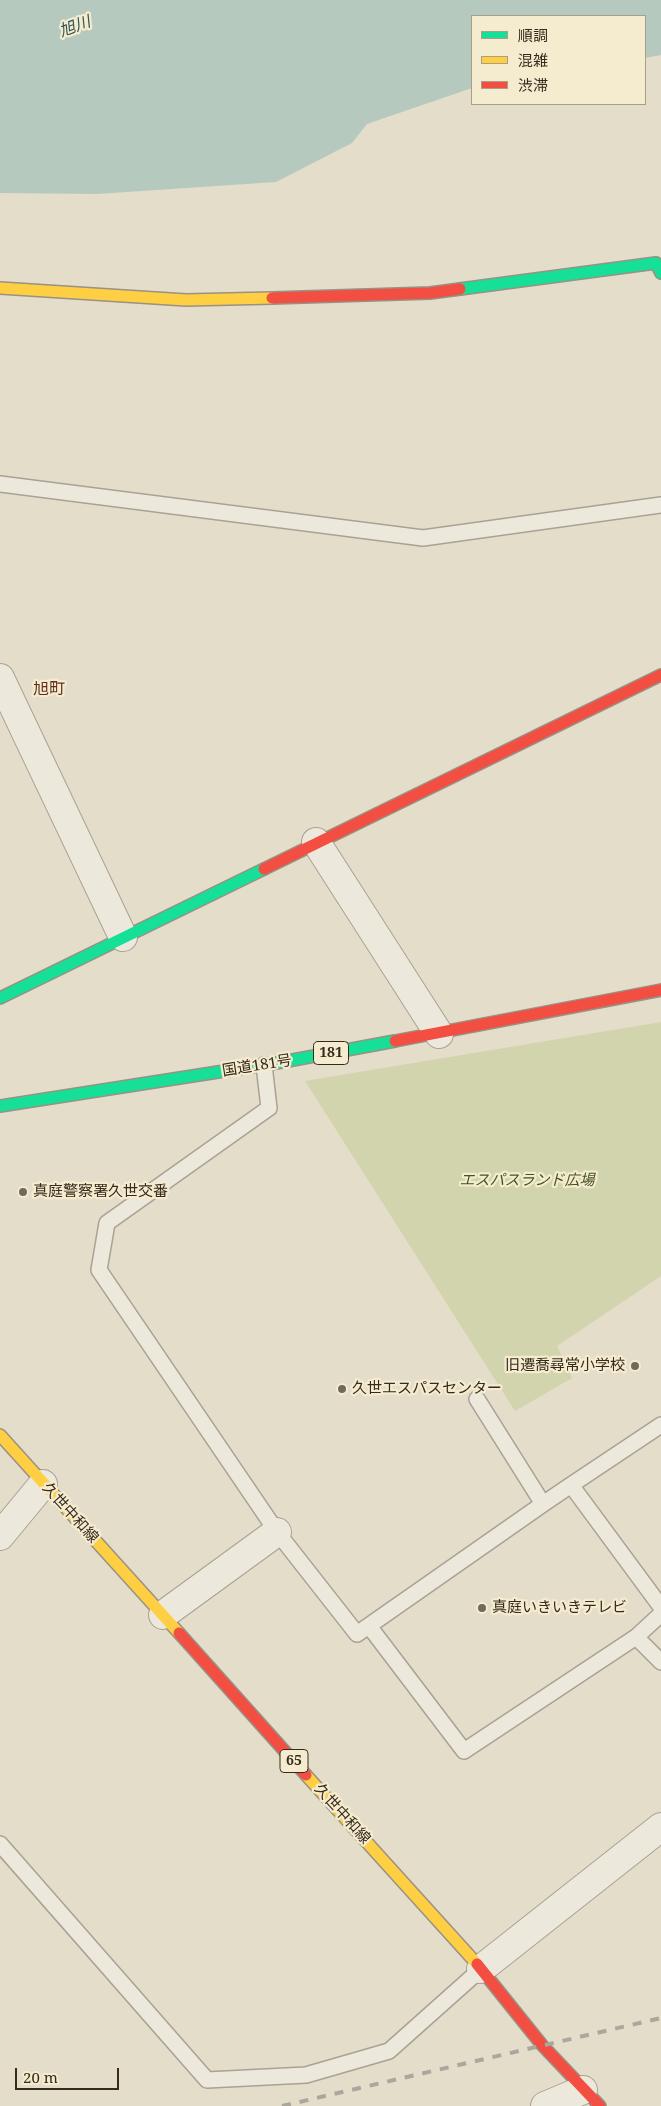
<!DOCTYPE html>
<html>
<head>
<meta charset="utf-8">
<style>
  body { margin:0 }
  #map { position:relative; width:661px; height:2106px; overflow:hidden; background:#e4ddca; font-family:"Noto Serif","Noto Sans JP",serif }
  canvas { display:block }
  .legend { position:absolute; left:471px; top:15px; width:175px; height:90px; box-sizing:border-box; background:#f5ecd0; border:1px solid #a99e88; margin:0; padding:6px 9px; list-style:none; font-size:15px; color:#362a1d }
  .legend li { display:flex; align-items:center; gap:10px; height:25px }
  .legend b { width:25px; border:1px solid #a99e88 }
  .scale { position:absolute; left:15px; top:2068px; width:104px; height:22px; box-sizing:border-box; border:2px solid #362a1d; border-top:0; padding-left:6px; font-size:15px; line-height:18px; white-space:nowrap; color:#362a1d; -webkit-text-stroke:4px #f5ecd0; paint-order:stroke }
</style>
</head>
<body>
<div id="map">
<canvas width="661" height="2106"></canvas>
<ul class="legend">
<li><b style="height:6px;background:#16e098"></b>順調</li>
<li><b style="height:6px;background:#ffcf43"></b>混雑</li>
<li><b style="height:6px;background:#f24e42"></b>渋滞</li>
</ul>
<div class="scale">20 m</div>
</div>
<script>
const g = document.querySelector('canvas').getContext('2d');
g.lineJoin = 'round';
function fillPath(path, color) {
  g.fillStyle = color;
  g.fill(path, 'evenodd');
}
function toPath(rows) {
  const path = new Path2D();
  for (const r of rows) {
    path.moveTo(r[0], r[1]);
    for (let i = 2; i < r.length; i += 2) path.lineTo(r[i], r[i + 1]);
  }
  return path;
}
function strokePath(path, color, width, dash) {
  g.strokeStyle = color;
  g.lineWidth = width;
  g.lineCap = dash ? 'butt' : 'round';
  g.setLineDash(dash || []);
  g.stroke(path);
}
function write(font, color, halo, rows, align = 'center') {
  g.font = font + ' "Noto Serif","Noto Sans JP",serif';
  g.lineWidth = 4.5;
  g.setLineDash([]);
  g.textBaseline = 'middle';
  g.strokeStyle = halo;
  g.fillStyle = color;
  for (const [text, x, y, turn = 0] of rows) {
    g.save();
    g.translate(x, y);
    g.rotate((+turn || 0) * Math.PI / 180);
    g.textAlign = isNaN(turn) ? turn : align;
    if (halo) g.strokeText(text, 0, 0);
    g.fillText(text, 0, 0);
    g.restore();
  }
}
fillPath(toPath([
  [661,1022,661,1276,557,1346,572,1378,515,1411,305,1081]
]), '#d1d4ac');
fillPath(toPath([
  [0,0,661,0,661,55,645,58,645,16,472,16,472,88,367,124,352,143,276,182,97,194,0,193]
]), '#b6c9be');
const lane = toPath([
  [0,484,423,538,661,505],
  [264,1065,269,1108,107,1223,99,1270,277,1532,357,1634,543,1504],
  [477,1399,543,1504,571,1485,661,1607],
  [571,1485,661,1425],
  [661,1614,636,1637,661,1662],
  [369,1626,464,1751,636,1637],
  [0,1844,207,2080,306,2075,389,2051,481,1969]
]);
const street = toPath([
  [0,678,123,937],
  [316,842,439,1034],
  [0,1536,43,1484],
  [163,1615,277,1532],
  [481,1969,661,1827],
  [545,2106,583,2090]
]);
const fast = toPath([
  [460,289,656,263,661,273],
  [0,998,264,869],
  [0,1106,282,1062,395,1041]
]);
const slow = toPath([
  [0,288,186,300,272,298],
  [0,1435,179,1633],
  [306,1775,477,1964]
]);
const jam = toPath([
  [272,298,430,293,460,289],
  [264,869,661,675],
  [395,1041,661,990],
  [179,1633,306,1775],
  [477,1964,542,2045,600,2106]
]);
strokePath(lane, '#a9a294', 18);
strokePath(street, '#a9a294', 30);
strokePath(fast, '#989184', 14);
strokePath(slow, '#989184', 14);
strokePath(jam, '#989184', 14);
strokePath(lane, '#ece8dc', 15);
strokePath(street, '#ece8dc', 28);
strokePath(fast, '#16e098', 11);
strokePath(slow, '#ffcf43', 11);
strokePath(jam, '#f24e42', 11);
strokePath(toPath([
  [282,2106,661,2018]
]), '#aaa79d', 4, [9, 9]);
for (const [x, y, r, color] of [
  [23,1192,5,"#73695a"],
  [635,1366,5,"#73695a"],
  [342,1389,5,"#73695a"],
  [482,1608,5,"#73695a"]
]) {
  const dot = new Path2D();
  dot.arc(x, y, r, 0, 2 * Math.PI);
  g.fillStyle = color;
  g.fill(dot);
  strokePath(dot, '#f5ecd0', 2);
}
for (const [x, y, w] of [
  [331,1053,35],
  [294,1761,28]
]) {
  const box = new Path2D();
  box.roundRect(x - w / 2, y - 11.5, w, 23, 4);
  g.fillStyle = '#f5ecd0';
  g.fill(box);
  strokePath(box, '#362a1d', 1);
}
write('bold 14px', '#362a1d', null, [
  ["181",331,1053],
  ["65",294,1761]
]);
write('15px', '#362a1d', '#f5ecd0', [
  ["国道181号",257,1066,-9],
  ["久世中和線",70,1513,48],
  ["久世中和線",342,1814,48]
]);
write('italic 15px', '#445323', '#f5ecd0', [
  ["エスパスランド広場",527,1181]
]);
write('15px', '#362a1d', '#f5ecd0', [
  ["真庭警察署久世交番",33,1192],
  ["旧遷喬尋常小学校",625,1366,"right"],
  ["久世エスパスセンター",352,1389],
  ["真庭いきいきテレビ",492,1608]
], 'left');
write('italic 16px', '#2c5656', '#f5ecd0', [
  ["旭川",75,27,-20]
]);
write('16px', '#632f1c', '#f5ecd0', [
  ["旭町",49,689]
]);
</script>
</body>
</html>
